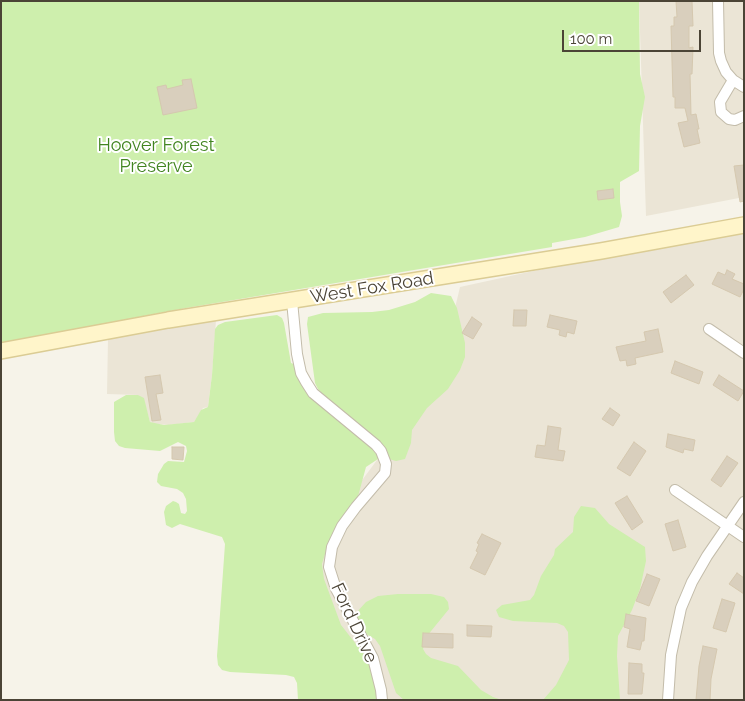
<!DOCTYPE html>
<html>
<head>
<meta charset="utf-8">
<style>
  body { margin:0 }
  #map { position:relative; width:745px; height:701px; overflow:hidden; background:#f6f3e9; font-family:Raleway,sans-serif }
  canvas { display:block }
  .frame { position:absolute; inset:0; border:2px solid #4b4436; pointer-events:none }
  .scale { position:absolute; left:562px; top:30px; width:139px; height:22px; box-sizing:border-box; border:2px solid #4b4436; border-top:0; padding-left:6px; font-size:15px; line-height:18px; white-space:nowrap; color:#4b4436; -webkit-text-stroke:4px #fff; paint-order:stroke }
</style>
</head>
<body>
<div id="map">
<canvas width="745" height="701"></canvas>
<div class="frame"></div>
<div class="scale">100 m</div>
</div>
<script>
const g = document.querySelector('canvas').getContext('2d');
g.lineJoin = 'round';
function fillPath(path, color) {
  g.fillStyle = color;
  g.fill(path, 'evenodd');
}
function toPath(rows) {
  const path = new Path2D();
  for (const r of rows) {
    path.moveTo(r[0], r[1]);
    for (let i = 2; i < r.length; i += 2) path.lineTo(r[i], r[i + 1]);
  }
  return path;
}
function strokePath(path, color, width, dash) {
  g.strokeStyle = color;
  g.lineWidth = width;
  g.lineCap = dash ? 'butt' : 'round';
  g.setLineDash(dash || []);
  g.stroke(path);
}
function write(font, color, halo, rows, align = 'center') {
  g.font = font + ' Raleway,sans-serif';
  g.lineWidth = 4;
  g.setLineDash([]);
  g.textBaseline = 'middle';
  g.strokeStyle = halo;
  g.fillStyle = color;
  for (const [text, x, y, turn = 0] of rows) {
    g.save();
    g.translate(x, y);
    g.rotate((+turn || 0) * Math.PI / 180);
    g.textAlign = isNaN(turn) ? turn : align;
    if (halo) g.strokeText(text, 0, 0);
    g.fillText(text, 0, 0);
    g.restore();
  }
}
fillPath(toPath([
  [639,1,744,1,744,197,646,216],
  [744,225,744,700,369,700,313,589,317,541,420,402,451,325,460,287],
  [216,320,212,375,208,407,203,408,194,422,169,425,154,424,150,422,145,405,138,395,107,394,108,339]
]), '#ebe5d6');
fillPath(toPath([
  [1,1,639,1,640,74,645,97,640,126,639,171,620,182,620,202,622,216,619,227,585,237,552,243,552,247,186,308,1,343],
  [431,293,451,296,457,308,465,343,465,357,460,370,448,389,427,408,412,430,411,443,405,459,396,461,385,458,378,459,366,467,357,500,344,516,328,544,322,564,324,579,341,625,367,658,379,690,379,700,298,700,297,683,294,677,286,675,230,672,222,670,218,665,217,656,225,544,222,537,180,524,172,528,166,525,164,512,166,506,173,501,176,502,179,504,181,513,185,514,187,511,186,499,183,493,177,489,161,486,157,482,158,474,164,464,168,461,184,462,187,451,186,446,178,442,160,451,125,448,119,446,115,441,114,432,114,402,126,395,138,395,144,398,150,422,164,425,194,422,201,410,208,407,212,375,215,329,218,325,225,322,277,315,282,318,284,323,291,363,296,365,297,372,332,405,318,389,315,383,307,324,308,317,323,313,372,312,389,310,415,302],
  [581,506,595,508,609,524,645,547,646,561,640,589,632,610,618,636,617,656,620,700,543,700,556,685,569,660,568,632,564,626,557,623,513,621,499,617,496,610,502,605,530,600,534,595,541,576,554,555,555,549,573,532,574,517],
  [398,594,431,594,444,597,448,602,449,609,427,636,423,649,426,654,431,658,458,666,481,690,493,697,502,700,404,700,396,693,380,646,375,639,363,632,357,619,357,612,366,602,378,596]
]), '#ceefad');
const building = toPath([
  [676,1,692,1,693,26,689,26,689,48,693,47,692,74,690,74,691,115,696,114,699,129,697,129,700,143,684,147,678,123,688,121,685,108,675,108,675,97,673,97,671,26,674,26,674,17,677,17,676,1],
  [191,79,197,108,163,115,157,87,166,85,167,89,183,85,182,80,191,79],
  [744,165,744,201,740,202,734,166,744,165],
  [613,189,614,198,598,200,597,191,613,189],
  [727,270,735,274,732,279,744,284,744,289,740,297,712,284,718,272,725,275,727,270],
  [686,275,694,285,671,303,663,292,686,275],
  [514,310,527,310,526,326,513,326,514,310],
  [550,315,577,321,574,334,567,332,566,337,559,335,560,330,547,327,550,315],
  [472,317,482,324,473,339,462,333,472,317],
  [658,329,663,352,635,358,636,364,627,366,626,360,620,361,616,347,646,341,644,332,658,329],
  [675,361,703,372,699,384,671,373,675,361],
  [160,375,163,393,156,394,161,420,152,421,145,377,160,375],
  [719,375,744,391,738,401,713,385,719,375],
  [610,408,620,415,613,426,602,419,610,408],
  [548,426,561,428,558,450,565,451,563,461,535,457,537,445,545,446,548,426],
  [668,434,695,440,693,451,684,449,683,453,666,447,668,434],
  [634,442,646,451,630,476,617,468,634,442],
  [172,447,184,447,183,460,172,459,172,447],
  [727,456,738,463,721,487,711,480,727,456],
  [627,496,643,522,632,530,615,503,627,496],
  [678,520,686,547,673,551,665,524,678,520],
  [482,534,501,543,485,575,470,568,478,552,476,551,479,544,477,543,482,534],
  [737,573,744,578,744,594,729,584,737,573],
  [647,574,660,579,649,606,636,601,647,574],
  [722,599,735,603,726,632,713,628,722,599],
  [626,614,646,618,644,641,642,641,640,650,627,647,630,629,624,627,626,614],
  [467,625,492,626,491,637,467,636,467,625],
  [423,633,453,634,453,648,422,647,423,633],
  [703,646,717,649,711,679,710,700,696,700,699,666,703,646],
  [629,663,642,664,642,673,644,673,642,694,628,694,629,663]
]);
fillPath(building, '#d9cfbd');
strokePath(building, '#d5c8af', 1);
const street = toPath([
  [718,1,719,53,721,61,726,72,733,80,744,87],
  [733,80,720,102,721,112,729,119,735,120,744,116],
  [292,301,297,354,301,373,306,382,313,393,376,445,381,451,386,464,385,473,356,507,342,526,332,547,329,567,336,589,373,658,381,690,382,700],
  [709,329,744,353],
  [675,490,744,537],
  [668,700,671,655,681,608,692,582,707,556,744,502]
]);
const secondary = toPath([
  [1,351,168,320,601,251,744,225]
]);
strokePath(street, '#c3bcaa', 12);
strokePath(secondary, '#dbcc94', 18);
strokePath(street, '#fff', 10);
strokePath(secondary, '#fff5ca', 15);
write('18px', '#428521', '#fff', [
  ["Hoover Forest",156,146],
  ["Preserve",156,167]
]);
write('18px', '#4b4436', '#fff', [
  ["West Fox Road",372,288,-9],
  ["Ford Drive",354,623,65]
]);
</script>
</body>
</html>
